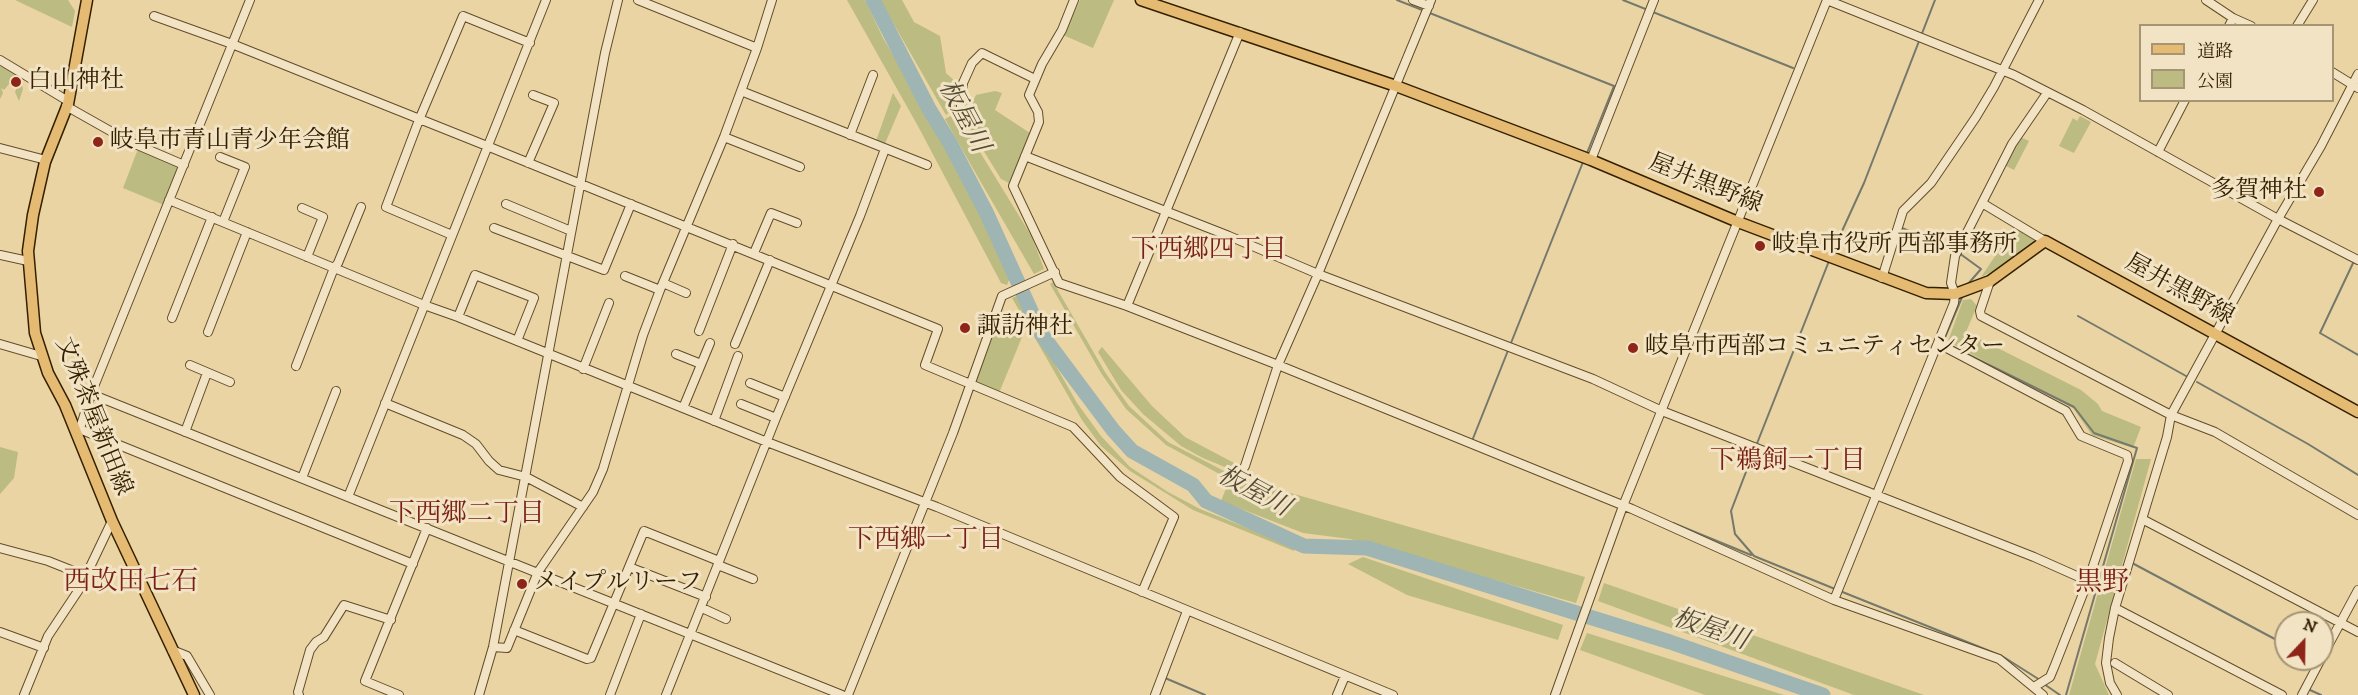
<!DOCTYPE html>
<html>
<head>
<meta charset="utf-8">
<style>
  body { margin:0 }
  #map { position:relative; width:2358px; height:695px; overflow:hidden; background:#ead4a3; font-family:"IM FELL DW Pica","Noto Serif JP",serif }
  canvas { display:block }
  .legend { position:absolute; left:2139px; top:24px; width:195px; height:78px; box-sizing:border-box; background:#f1e3c3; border:2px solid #a59575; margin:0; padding:8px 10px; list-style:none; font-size:18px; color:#342001 }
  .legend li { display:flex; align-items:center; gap:12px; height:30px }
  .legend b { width:30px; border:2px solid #a59575 }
  .north { position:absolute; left:2274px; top:611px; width:60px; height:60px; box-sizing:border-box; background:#f1e3c3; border:2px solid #a59575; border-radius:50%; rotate:22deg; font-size:16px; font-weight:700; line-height:24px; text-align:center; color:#342001 }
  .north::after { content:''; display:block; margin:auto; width:21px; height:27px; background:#8f2418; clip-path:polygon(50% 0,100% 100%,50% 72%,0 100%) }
</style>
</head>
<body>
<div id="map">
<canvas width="2358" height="695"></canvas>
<ul class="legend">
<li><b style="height:8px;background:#e5ba72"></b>道路</li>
<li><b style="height:16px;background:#bcbb81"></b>公園</li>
</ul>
<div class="north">N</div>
</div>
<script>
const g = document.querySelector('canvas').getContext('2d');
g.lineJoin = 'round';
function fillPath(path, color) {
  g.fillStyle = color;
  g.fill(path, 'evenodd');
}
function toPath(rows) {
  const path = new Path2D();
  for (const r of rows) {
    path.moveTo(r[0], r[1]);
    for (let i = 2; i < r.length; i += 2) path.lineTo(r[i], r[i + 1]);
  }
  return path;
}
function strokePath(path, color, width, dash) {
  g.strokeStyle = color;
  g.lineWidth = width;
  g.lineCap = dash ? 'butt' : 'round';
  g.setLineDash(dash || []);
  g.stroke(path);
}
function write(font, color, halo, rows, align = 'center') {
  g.font = font + ' "IM FELL DW Pica","Noto Serif JP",serif';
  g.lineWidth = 6;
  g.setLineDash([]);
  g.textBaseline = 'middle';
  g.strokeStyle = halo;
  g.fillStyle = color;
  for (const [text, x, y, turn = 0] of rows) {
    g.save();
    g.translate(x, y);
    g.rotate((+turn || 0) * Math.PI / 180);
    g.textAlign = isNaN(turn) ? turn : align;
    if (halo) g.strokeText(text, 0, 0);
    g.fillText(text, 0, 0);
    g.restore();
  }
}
fillPath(toPath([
  [15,0,68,0,75,11,72,27],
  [847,0,865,0,883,38,918,96,937,135,948,149,999,248,1011,275,1007,285,1001,283,919,128],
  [880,0,902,0,914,22,940,36,946,73,959,85,956,105,946,115],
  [1080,0,1114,0,1093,48,1063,35],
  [2,64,20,76,23,89,19,101,15,92,17,87,9,84,4,90,1,88,3,93,0,99,0,67],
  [995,91,1002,93,995,110,1030,133,1009,183,1001,179,964,119,976,95],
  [893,93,901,106,884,146,876,141],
  [956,113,1032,237,1044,269,1034,274,975,172,945,119],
  [2080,116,2091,122,2074,153,2059,146,2073,118,2077,121],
  [2020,137,2029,141,2014,170,2006,166,2006,163],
  [138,149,180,165,164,205,123,188],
  [2014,228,2034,239,2034,244,1998,269,1981,277],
  [1053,282,1105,372,1129,406,1168,442,1226,472,1225,477,1166,445,1126,409,1101,373,1050,284],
  [1019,295,1031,322,1077,403,1101,436,1130,467,1168,492,1200,509,1295,547,1294,551,1193,510,1130,471,1101,446,1082,420,1012,298],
  [1971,299,1977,306,1966,332,2081,390,2098,404,2102,411,2141,427,2133,448,2092,435,2073,408,1949,342,1948,341,1963,300],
  [1003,310,1022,337,999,393,975,383],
  [1102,347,1152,406,1185,437,1236,464,1232,470,1203,458,1181,446,1143,414,1121,390,1098,352],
  [0,447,18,452,14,478,0,494],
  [2136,459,2151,459,2095,664,2109,695,2069,695],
  [1231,476,1585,577,1576,603,1350,539,1303,533,1221,501],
  [1363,557,1563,625,1558,640,1407,595,1348,564],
  [1604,583,1924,695,1854,695,1598,601],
  [1587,633,1784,695,1705,695,1580,650]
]), '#bcbb81');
strokePath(toPath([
  [1397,0,1614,86,1587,153],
  [1623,0,1793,68],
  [1902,228,1954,250],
  [1832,253,1864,183,1935,0],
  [1959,253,1981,269,1968,284],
  [2354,261,2320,333,2358,355],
  [1963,295,1943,342,2074,407,2094,433,2137,448,2066,695],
  [2078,316,2186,376],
  [2197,382,2308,444,2358,475],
  [1472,441,1583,162],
  [1756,446,1829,261],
  [1754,451,1731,511,1735,534,1754,556,1835,589],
  [1673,523,1751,555],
  [2134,564,2286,645],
  [1840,591,2002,656,2040,680],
  [2312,659,2314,660],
  [1165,678,1205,695],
  [2044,684,2060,695],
  [2310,690,2321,695]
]), '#74796c', 2);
strokePath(toPath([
  [873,0,929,109,950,143,987,214,1042,335,1113,430,1132,451,1193,485,1206,501,1304,546,1367,548,1670,642,1823,695]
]), '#9eb5b3', 15);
const minor = toPath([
  [638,0,757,48],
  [1074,0,1062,30,1042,64,1029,95,1038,112,1039,122,1013,186,1059,283,1127,306,1278,365,1632,509,1834,600,1999,659,2043,695],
  [1413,0,1429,6],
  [1827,0,2014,75,2083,110,2278,219,2358,260],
  [2206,0,2233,18,2251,26],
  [154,16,232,44,487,146,938,329,925,365,1073,427,1120,477,1174,517,1142,592],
  [2229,26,2233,18],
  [2297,26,2313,0],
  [0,60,68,101],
  [2332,72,2358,88],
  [741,91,927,165],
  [66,106,128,141,184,165],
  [960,117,963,83,972,63,982,53,1035,79],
  [850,135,873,75],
  [724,137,800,167],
  [0,148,46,160],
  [2158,152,2185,100],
  [1025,156,1229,236,1318,274,1593,379,1662,411,2034,557,2088,581],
  [220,157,245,167,223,222],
  [1591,160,1654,0],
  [528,163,554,103,533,95],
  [169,200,424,305,458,317,767,442,937,507,1393,695],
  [1982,203,2045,241],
  [506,204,571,231],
  [302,208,323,217,307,257],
  [494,228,604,270,631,204],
  [452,235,386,207,419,120,463,16,530,43],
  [754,253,771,213,797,223],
  [0,255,28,261],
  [625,276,660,290],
  [1882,278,1903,211,1931,183,1976,117,1994,87,2039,0],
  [1990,281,1980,311,1981,316,2171,415,2215,432,2358,515],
  [663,283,686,293],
  [1127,306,1240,32],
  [458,317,475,275,534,298,517,341],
  [172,318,212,217],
  [699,331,733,244],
  [208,332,247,232],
  [0,344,41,356],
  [735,344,770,260],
  [1939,344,2066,411,2081,436,2127,455,2128,461,2088,581,2055,665,2050,677,2034,687],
  [676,354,701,364],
  [190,365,230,382],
  [296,366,334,268,338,263,361,207],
  [583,369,609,303],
  [750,383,785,397],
  [91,394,842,695],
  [385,403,463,435,476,444,489,461,499,470,526,477,583,507],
  [741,404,776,418],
  [683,408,710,343],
  [714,421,738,356],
  [77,428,413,564],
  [80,428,91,394,250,0],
  [185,432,207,373],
  [1241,472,1245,466,1278,365,1318,274,1431,0],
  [302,478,336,391],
  [348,497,546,0],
  [2142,519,2358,632],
  [0,548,48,561,86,576],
  [718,565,753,579],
  [629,567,706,597],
  [1834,600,1954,303,1955,294,1951,283,1955,256,2012,144,2047,93],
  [702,608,726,619],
  [2115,608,2282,695],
  [514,630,587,659,591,658,644,531,719,561],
  [0,632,44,648],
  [493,647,507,648,538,572,593,492,603,469,643,335,660,290,724,137,757,48,772,0],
  [172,650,187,656,210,695],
  [2322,657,2358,590],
  [2115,663,2168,695],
  [24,695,48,636,80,588,112,521],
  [299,695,298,692,310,650,316,642,324,637,344,605,391,620],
  [399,695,365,681,427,528],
  [479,695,493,647,605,53,618,0],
  [610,695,641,614],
  [666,695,776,418,860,216,885,149],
  [848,695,953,433,1002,296,1055,272],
  [1155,695,1187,611],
  [1337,695,1345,676],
  [1555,695,1623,506,1827,0],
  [2117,695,2110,683,2106,663,2109,638,2115,608,2167,437,2171,415,2278,219,2321,146,2358,74],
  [2302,695,2321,659]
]);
const major = toPath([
  [87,0,68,104,45,162,33,215,28,251,35,333,48,373,65,405,112,521,194,695],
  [1141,0,1396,86,1591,160,1738,222,1926,293,1955,294,1990,281,2045,241,2358,412]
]);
strokePath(minor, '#624d2a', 10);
strokePath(major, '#342001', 13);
strokePath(minor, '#f1e3c3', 8);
strokePath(major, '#e5ba72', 10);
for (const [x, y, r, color] of [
  [16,82,6,"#8f2418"],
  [98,142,6,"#8f2418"],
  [2319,192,6,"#8f2418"],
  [1760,246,6,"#8f2418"],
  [965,328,6,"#8f2418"],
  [1633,348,6,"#8f2418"],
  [522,584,6,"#8f2418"]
]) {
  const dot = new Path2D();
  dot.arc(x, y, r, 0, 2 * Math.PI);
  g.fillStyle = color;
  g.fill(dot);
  strokePath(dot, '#f1e3c3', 2);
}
write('24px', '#342001', '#f1e3c3', [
  ["白山神社",28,82],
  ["岐阜市青山青少年会館",110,142],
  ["多賀神社",2307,192,"right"],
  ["岐阜市役所 西部事務所",1772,246],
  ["諏訪神社",977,328],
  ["岐阜市西部コミュニティセンター",1645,348],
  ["メイプルリーフ",534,584]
], 'left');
write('24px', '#342001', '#f1e3c3', [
  ["屋井黒野線",1705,185,22],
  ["屋井黒野線",2179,291,29],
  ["文殊茶屋新田線",92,417,68]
]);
write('italic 26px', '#544d36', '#f1e3c3', [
  ["板屋川",962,117,62],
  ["板屋川",1253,493,28],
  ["板屋川",1710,631,19]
]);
write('26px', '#7a1f14', '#f1e3c3', [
  ["下西郷四丁目",1209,252],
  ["下鵜飼一丁目",1788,463],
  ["下西郷二丁目",467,516],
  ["下西郷一丁目",926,542]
]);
write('27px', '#7a1f14', '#f1e3c3', [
  ["西改田七石",131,583],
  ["黒野",2102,584]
]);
</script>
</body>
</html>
